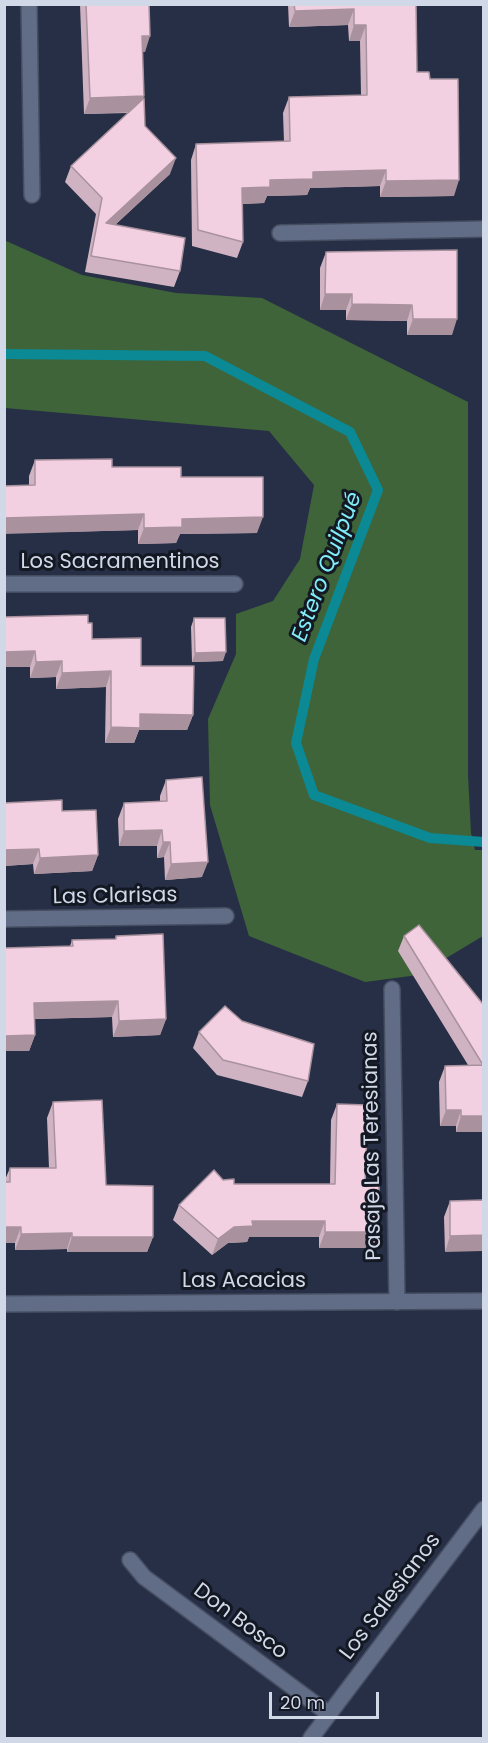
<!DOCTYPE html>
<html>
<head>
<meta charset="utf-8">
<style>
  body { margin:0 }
  #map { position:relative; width:488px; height:1743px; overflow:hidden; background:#262f46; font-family:Poppins,sans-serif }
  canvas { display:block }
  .frame { position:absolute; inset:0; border:6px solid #d1d8e7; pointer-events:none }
  .scale { position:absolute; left:269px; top:1692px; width:110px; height:27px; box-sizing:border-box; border:3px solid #d1d8e7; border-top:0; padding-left:8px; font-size:18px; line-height:21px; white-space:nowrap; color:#d1d8e7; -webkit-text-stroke:4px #131822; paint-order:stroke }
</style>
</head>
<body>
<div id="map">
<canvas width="488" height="1743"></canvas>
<div class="frame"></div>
<div class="scale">20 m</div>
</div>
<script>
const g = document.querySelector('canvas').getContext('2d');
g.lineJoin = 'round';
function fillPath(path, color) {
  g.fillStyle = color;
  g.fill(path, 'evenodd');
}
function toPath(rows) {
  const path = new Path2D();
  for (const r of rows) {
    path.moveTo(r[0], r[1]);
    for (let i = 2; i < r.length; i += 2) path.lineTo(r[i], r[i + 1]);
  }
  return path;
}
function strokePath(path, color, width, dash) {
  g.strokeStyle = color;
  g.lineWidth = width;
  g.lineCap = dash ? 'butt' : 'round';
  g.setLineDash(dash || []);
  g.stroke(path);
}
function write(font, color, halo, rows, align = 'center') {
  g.font = font + ' Poppins,sans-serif';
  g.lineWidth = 6;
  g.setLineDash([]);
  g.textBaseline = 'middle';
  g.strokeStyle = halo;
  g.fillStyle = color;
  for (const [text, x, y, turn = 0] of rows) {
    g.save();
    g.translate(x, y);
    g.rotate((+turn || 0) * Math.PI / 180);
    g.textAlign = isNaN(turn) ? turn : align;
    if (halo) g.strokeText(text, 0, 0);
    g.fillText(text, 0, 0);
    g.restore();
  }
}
fillPath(toPath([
  [4,240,82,275,176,293,262,298,468,402,468,775,471,833,475,850,483,850,483,936,418,975,365,982,249,936,210,805,208,719,236,654,236,614,273,601,300,559,314,485,269,431,5,408]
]), '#3f6439');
strokePath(toPath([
  [4,354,205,356,350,432,378,490,314,659,296,743,314,795,430,838,484,842]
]), '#0b8994', 10);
const minor = toPath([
  [29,4,32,195],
  [280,233,484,229],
  [4,584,235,584],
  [4,919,226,916],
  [392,989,397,1302],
  [130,1560,144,1577,329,1714],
  [311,1738,484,1509]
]);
const tertiary = toPath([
  [4,1304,484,1301]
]);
strokePath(minor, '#454d60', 18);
strokePath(tertiary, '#454d60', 18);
strokePath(minor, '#616c87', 15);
strokePath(tertiary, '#616c87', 15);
fillPath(toPath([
  [80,4,149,4,145,52,142,52,143,98,145,126,170,174,115,225,180,271,174,287,85,272,96,214,65,182,71,166,128,113,84,114],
  [288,4,416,4,417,72,430,79,454,196,380,197,380,186,310,188,307,195,267,196,264,203,242,204,243,242,237,258,192,246,191,160,196,144,284,142,283,113,289,97,361,95,360,41,349,41,348,25,289,27],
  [457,250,452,335,407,335,407,321,346,320,346,310,320,310,320,268,326,252],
  [35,460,112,467,181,477,257,533,180,534,176,543,138,544,138,530,63,532,29,485,29,476],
  [4,617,88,623,92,639,141,666,193,715,187,730,139,730,134,743,105,743,106,687,56,689,56,677,30,678,30,667,4,667],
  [194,618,223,661,192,662,191,627],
  [166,780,202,877,165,880,164,857,157,858,157,846,119,846,118,819,124,803,160,801,160,796],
  [62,811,98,855,92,871,34,874,33,864,4,866],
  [116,936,166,1019,160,1035,113,1037,112,1017,35,1019,35,1035,29,1051,4,1051,4,948,70,946,72,940,115,939],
  [404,936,482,1003,483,1132,456,1132,456,1126,440,1126,439,1082,445,1066,468,1065,398,951],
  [199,1032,308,1081,302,1097,217,1075,193,1048],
  [53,1102,106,1185,153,1237,147,1252,67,1252,67,1249,15,1250,15,1243,4,1243,4,1182,10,1168,49,1168,47,1118],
  [337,1104,365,1184,373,1248,319,1248,319,1237,249,1237,247,1242,228,1243,212,1255,173,1220,179,1205,223,1180,234,1184,330,1184,331,1120],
  [483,1200,445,1252,444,1217,450,1201]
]), '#d0b3c2');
fillPath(toPath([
  [354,9,348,25,289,27,295,11],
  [354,25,366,25,360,41,349,41],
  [142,36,150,36,145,52,136,52],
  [144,96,138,112,84,114,90,98],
  [176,158,170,174,100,239,106,223],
  [386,170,380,186,310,188,307,195,267,196,264,203,236,204,242,188,270,180,313,172],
  [459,180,454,196,380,197,386,181],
  [325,294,352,294,346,310,320,310],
  [352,304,412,305,407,321,346,320],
  [413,319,457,319,452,335,407,335],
  [144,514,138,530,4,534,4,518],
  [263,517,257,533,180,534,176,543,138,544,144,528,182,519],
  [35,651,30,667,4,667,4,652],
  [226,652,223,661,192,662,195,653],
  [62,661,56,677,30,678,36,662],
  [111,671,106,687,56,689,62,673],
  [140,714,193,715,187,730,139,730,134,743,105,743,111,727],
  [162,830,157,846,119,846,124,831],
  [163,842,170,842,164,857,157,858],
  [39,849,33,864,4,866,4,850],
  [98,855,92,871,34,874,40,858],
  [208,862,202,877,165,880,171,864],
  [118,1001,112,1017,29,1019,34,1003],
  [166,1019,160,1035,113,1037,119,1021],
  [35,1035,29,1051,4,1051,4,1036],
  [446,1110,461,1110,456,1126,440,1126],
  [461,1116,483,1116,483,1132,456,1132],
  [252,1221,325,1221,319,1237,249,1237,247,1242,228,1243,212,1255,218,1239,234,1227],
  [4,1227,21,1227,15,1243,4,1243],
  [325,1232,379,1232,373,1248,319,1248],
  [72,1233,67,1249,15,1250,21,1234],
  [483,1235,483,1251,445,1252,450,1236],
  [72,1237,153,1237,147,1252,67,1252]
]), '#a9929e');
const building = toPath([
  [86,4,149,4,150,36,142,36,144,96,90,98,86,4],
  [294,4,416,4,417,72,429,72,430,79,458,79,459,180,386,181,386,170,313,172,313,179,270,180,270,187,242,188,243,242,198,230,196,144,290,141,289,97,367,95,366,25,354,25,354,9,295,11,294,4],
  [144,98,145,126,176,158,106,223,185,238,180,271,91,256,102,198,71,166,144,98],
  [457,250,457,319,413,319,412,305,352,304,352,294,325,294,326,252,457,250],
  [112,459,112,467,181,467,181,477,263,477,263,517,182,519,182,527,144,528,144,514,4,518,4,486,35,485,35,460,112,459],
  [88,615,88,623,92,623,92,639,141,638,141,666,194,666,193,715,140,714,140,728,111,727,111,671,62,673,62,661,36,662,35,651,4,652,4,617,88,615],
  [194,618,225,618,226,652,195,653,194,618],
  [202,777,208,862,171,864,170,842,163,842,162,830,124,831,124,803,167,801,166,780,202,777],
  [62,800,62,811,96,810,98,855,40,858,39,849,4,850,4,803,62,800],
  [419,925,482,1003,483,1003,483,1116,461,1116,461,1110,446,1110,445,1066,483,1065,404,936,419,925],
  [163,934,166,1019,119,1021,118,1001,34,1003,35,1035,4,1036,4,948,73,946,72,940,116,939,116,936,163,934],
  [225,1006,242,1021,314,1044,308,1081,223,1060,199,1032,225,1006],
  [102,1100,106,1185,153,1186,153,1237,72,1237,72,1233,21,1234,21,1227,4,1227,4,1182,10,1182,10,1168,56,1168,53,1102,102,1100],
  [337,1104,368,1105,365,1184,379,1184,379,1232,325,1232,325,1221,252,1221,253,1226,234,1227,218,1239,179,1205,214,1170,223,1180,234,1179,234,1184,335,1184,337,1104],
  [483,1200,483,1235,450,1236,450,1201,483,1200]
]);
fillPath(building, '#f2d0e1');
strokePath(building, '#a9929e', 1.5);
write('21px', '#d1d8e7', '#131822', [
  ["Los Sacramentinos",120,563],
  ["Las Clarisas",115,897,-1],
  ["Pasaje Las Teresianas",373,1146,-91],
  ["Las Acacias",244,1282],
  ["Los Salesianos",391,1597,-53],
  ["Don Bosco",240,1622,37]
]);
write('italic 22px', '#81edf9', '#131822', [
  ["Estero Quilpué",328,567,-69]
]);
</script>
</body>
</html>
